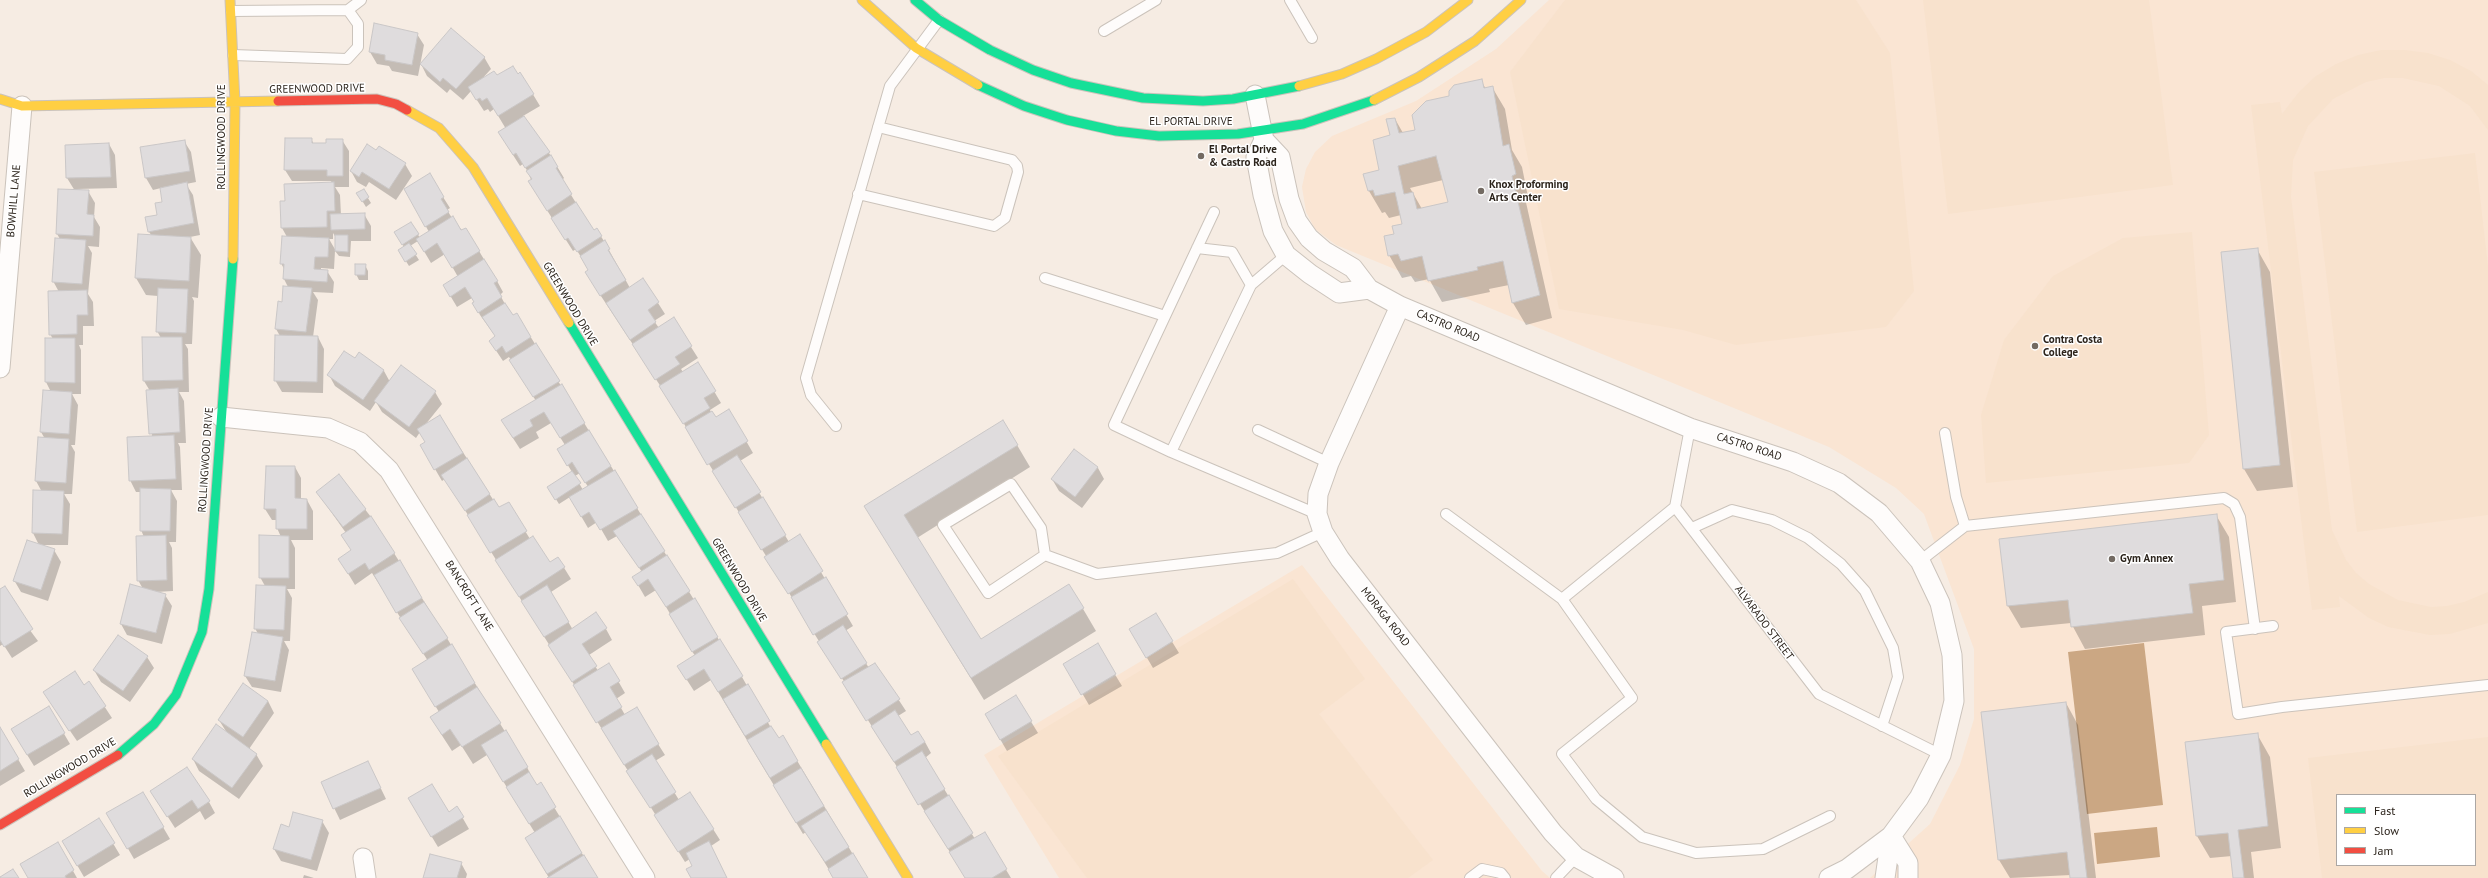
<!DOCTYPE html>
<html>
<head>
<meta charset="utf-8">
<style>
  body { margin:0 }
  #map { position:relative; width:2488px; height:878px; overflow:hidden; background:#f6ece3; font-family:"PT Sans",sans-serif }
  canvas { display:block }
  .legend { position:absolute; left:2336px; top:794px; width:140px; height:72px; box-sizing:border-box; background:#fff; border:1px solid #aba7a4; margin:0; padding:5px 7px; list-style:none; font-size:12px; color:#2c241c }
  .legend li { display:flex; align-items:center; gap:8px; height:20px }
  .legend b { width:20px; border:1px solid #aba7a4 }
</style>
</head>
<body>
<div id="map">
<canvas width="2488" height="878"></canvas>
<ul class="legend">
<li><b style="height:5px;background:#16e098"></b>Fast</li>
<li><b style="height:5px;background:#ffcf43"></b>Slow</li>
<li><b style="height:5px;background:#f24e42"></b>Jam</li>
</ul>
</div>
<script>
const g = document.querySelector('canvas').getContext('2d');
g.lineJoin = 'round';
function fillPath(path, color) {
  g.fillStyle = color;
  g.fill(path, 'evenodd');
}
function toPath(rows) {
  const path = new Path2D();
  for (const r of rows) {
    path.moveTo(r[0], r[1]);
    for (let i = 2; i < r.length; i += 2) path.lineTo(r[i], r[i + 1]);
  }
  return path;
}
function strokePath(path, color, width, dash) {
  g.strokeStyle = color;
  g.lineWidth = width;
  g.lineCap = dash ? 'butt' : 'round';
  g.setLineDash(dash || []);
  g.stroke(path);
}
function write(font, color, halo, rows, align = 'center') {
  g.font = font + ' "PT Sans",sans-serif';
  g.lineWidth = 3;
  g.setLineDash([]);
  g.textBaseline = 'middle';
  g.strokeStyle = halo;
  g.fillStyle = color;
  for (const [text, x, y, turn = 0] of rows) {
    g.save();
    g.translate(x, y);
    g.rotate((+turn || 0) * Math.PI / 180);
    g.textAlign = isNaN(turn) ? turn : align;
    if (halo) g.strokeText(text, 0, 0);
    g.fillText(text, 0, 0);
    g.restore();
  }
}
fillPath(toPath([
  [1549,0,2488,0,2488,878,1870,878,1930,824,1960,765,1974,719,1974,649,1924,514,1896,488,1829,447,1336,245,1315,229,1306,212,1302,187,1306,169,1315,152,1332,136,1416,101,1496,49],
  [2337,795,2475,795,2475,865,2337,865],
  [1302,565,1542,871,1550,878,1059,878,984,755]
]), '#fae5d3');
fillPath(toPath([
  [1565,0,1856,0,1890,53,1914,291,1886,327,1736,345,1683,330,1559,309,1510,72],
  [1923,0,2149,0,2173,185,1948,214],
  [2381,50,2405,50,2428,53,2450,60,2471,71,2488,85,2488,130,2470,106,2439,86,2403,78,2384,78,2366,82,2333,99,2308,126,2293,160,2291,197,2332,530,2346,560,2356,573,2369,584,2398,600,2431,607,2447,606,2464,602,2488,592,2488,623,2450,634,2430,635,2388,627,2369,618,2339,596,2340,607,2312,610,2251,105,2280,102,2282,114,2299,92,2316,76,2336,64,2358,55],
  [2475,153,2488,266,2488,515,2357,532,2314,172],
  [2192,232,2209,435,2189,463,1986,483,1981,415,2004,340,2053,276,2123,238],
  [1293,579,1365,679,1319,714,1433,860,1408,878,1087,878,998,756],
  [2488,737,2488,878,2322,878,2308,758],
  [2337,795,2475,795,2475,865,2337,865]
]), '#f8e2cd');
fillPath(toPath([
  [2144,643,2163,805,2087,814,2068,652],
  [2157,827,2160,857,2097,864,2094,833]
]), '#cba783');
fillPath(toPath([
  [417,34,424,45,418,76,392,71,389,66,377,64,370,52],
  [484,57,491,69,481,80,520,73,540,106,523,116,549,153,564,178,562,180,593,231,596,229,604,241,630,288,643,279,658,303,665,314,654,321,659,328,673,319,691,347,698,358,681,369,683,372,698,364,721,403,710,410,711,412,716,418,729,411,753,453,740,461,789,542,799,535,853,626,845,631,869,668,875,664,906,711,898,716,911,736,925,742,931,753,925,758,975,839,984,833,1011,878,966,878,663,390,593,284,589,270,576,249,573,251,536,193,528,172,523,164,520,166,506,144,506,129,494,109,490,112,488,109,484,111,471,91,463,100,450,89,447,93,427,76,421,64],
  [1481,81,1486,89,1492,87,1505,109,1512,150,1522,167,1528,197,1525,198,1552,318,1526,325,1513,303,1509,285,1489,289,1490,292,1442,302,1429,279,1415,282,1411,276,1402,278,1389,255,1395,235,1403,225,1401,215,1389,218,1385,212,1382,213,1369,191,1380,171,1395,119,1403,133,1416,130,1451,97],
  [1443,180,1449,202,1422,209,1410,188],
  [311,139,314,144,327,144,342,140,349,151,349,187,335,187,340,195,341,215,364,214,371,226,371,241,351,241,350,257,339,256,335,251,334,269,321,268,321,270,327,271,334,282,333,293,313,292,318,300,313,337,318,337,324,349,323,393,282,392,275,380,280,336,276,329,279,302,283,303,288,287,284,279,284,269,281,263,287,237,282,228,281,202,332,184,331,181,292,181,285,170],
  [333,233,336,238,336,251,329,239,333,239],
  [184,141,191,152,196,182,186,184,193,195,200,235,190,237,201,255,198,298,192,297,194,301,192,344,185,344,188,349,189,392,179,392,184,401,186,443,178,443,180,447,182,490,171,490,177,501,176,542,169,542,172,548,173,591,156,592,165,595,172,606,162,644,127,635,121,624,143,589,138,580,144,537,141,530,141,492,136,492,130,480,152,437,150,391,144,381,161,338,157,331,158,296,146,295,136,278,152,236,149,232,163,202,161,188,153,190,146,178,141,148],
  [109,144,115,155,117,188,77,189,88,191,95,203,94,217,100,227,99,247,88,246,92,253,88,294,93,302,94,326,83,326,83,345,79,345,81,350,81,394,72,394,78,405,75,445,71,445,75,452,72,494,64,494,70,504,68,545,39,545,33,533,34,491,42,492,36,481,45,439,41,432,51,392,46,382,53,339,50,334,59,292,53,281,60,239,57,234,75,191,67,178,66,146],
  [377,152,405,164,412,176,396,200,369,182,366,187,357,182,351,171],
  [405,189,443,197,450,208,447,210,452,218,479,251,497,281,503,292,500,295,505,304,513,316,517,315,742,677,778,740,783,737,867,878,834,878,806,832,803,834,711,680,694,691,685,677,695,656,656,590,645,597,634,578,642,572,617,536,608,541,597,522,588,528,570,497,559,504,552,493,572,472,558,449,565,445,551,423,536,432,539,438,520,449,509,432,536,401,509,357,503,361,497,352,490,341,496,337,480,315,472,298,457,307,451,297,444,286,458,277,445,254,431,263,418,241,410,246,419,260,409,266,402,255,404,247,396,232,411,223,420,238,429,232],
  [580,473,588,487,583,490,575,476],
  [363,190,371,203,366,207,358,194],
  [2257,249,2270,272,2293,487,2257,491,2244,469],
  [365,265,368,271,368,280,359,280,356,274],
  [355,360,384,371,390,382,435,392,442,404,425,425,440,416,499,509,508,503,530,539,550,564,558,558,571,579,551,592,573,630,606,629,612,640,589,655,598,671,609,665,625,693,616,699,625,715,658,744,665,755,655,761,679,800,713,829,720,840,711,846,727,878,692,878,693,866,690,859,685,862,468,515,445,479,442,481,421,445,426,442,420,432,416,438,382,412,376,402,370,411,335,386,329,375],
  [1017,445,1030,467,917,538,981,640,1069,585,1096,631,984,700,865,506],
  [1074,450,1098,468,1104,479,1082,508,1059,491,1052,479],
  [295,467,301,478,301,500,307,500,313,511,313,540,291,540,295,548,295,589,287,589,292,598,290,641,284,641,289,650,281,692,252,687,245,676,258,634,255,628,265,586,260,577,281,537,277,528,277,520,272,520,265,509],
  [339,476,371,517,399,561,527,767,536,786,540,784,597,878,549,878,526,838,535,833,487,755,473,764,461,745,452,751,441,734,431,717,439,712,420,681,428,661,372,573,355,585,346,570,352,550,346,533,317,492],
  [2216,515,2229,537,2236,602,2202,606,2205,635,2085,649,2071,623,2021,628,2008,606,2000,540],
  [54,550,61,562,48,601,21,592,14,580],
  [0,590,38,641,12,658,3,644,0,646],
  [1155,614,1179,653,1153,668,1137,641],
  [1097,645,1122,686,1089,705,1065,664],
  [147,657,154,668,130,702,101,682,94,670],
  [89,683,112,718,77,741,51,703],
  [1016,697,1038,733,1007,751,986,715],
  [268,701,274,713,249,749,256,754,263,766,239,799,199,771,193,759,227,733,219,720],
  [2066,703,2078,725,2096,878,2071,878,2071,875,2010,878,1999,860],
  [49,708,70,744,34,766,12,730],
  [0,729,25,771,0,786],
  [2257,734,2270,757,2281,848,2251,852,2254,878,2234,878,2232,856,2210,858,2197,836,2186,743],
  [368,762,386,799,340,820,322,783],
  [152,792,209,802,215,813,205,820,200,811,175,828],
  [143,793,170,839,134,859,108,814],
  [409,799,449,813,457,808,469,829,438,847],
  [99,820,120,855,84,877,63,841],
  [322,821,329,833,317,871,281,861,274,849,289,828],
  [58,844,77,878,29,878],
  [461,863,467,874,466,878,424,878],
  [304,875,314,878,303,878]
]), '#0003');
const building = toPath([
  [374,23,418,33,412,65,385,60,385,55,369,52,374,23],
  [451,28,485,57,456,89,443,78,440,82,420,64,451,28],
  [513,66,518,74,520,72,534,94,498,116,487,98,482,101,480,98,476,100,468,87,494,71,497,75,513,66],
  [1482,79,1484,88,1493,86,1503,146,1509,144,1516,174,1512,176,1540,295,1512,303,1503,261,1477,267,1478,270,1428,281,1422,256,1401,261,1398,254,1388,256,1384,236,1394,234,1392,226,1402,224,1395,192,1375,196,1373,190,1368,191,1363,174,1379,170,1373,140,1390,135,1386,119,1395,118,1399,133,1415,130,1412,115,1426,101,1449,96,1449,91,1454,85,1482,79],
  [1436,156,1448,202,1417,209,1413,192,1404,194,1398,166,1436,156],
  [524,116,550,152,525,168,516,153,513,155,498,132,524,116],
  [285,138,312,138,312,143,326,143,326,139,343,139,343,176,327,176,327,170,284,170,285,138],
  [185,140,190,171,145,178,140,147,185,140],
  [109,143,111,177,66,178,65,145,109,143],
  [367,144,376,150,379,146,406,163,389,189,362,172,359,177,350,171,367,144],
  [551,155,558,167,556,168,572,194,547,211,528,181,532,179,526,171,551,155],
  [430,173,444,197,441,199,449,212,425,227,404,189,430,173],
  [187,182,194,223,148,232,145,217,157,215,155,203,162,202,160,188,187,182],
  [334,182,335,211,327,211,327,227,281,228,280,201,285,201,284,184,334,182],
  [58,189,89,190,87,214,94,215,93,236,56,234,58,189],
  [364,189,369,197,362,202,356,193,364,189],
  [576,202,594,230,597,228,602,236,577,252,568,238,565,240,551,218,576,202],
  [365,213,365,229,331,230,330,214,365,213],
  [453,216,461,230,466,228,480,251,452,268,437,243,424,252,416,239,453,216],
  [411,222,419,234,402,245,394,232,411,222],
  [138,234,191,237,189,281,135,278,138,234],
  [335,235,348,235,348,252,335,251,335,235],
  [282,236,329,238,328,257,315,257,314,269,328,270,327,282,283,279,284,264,280,264,282,236],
  [55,238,86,240,82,284,52,282,55,238],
  [605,240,610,249,608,250,626,280,600,296,585,272,588,270,580,256,605,240],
  [409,243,417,254,405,262,398,250,409,243],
  [2258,248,2280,465,2243,469,2221,252,2258,248],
  [484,259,498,281,494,283,502,297,478,313,472,303,474,302,465,287,450,297,443,285,484,259],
  [355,264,366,264,365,275,355,275,355,264],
  [643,278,659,302,648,310,656,322,630,340,606,303,643,278],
  [283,286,312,288,306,332,275,329,278,301,282,302,283,286],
  [158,288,188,289,186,333,156,332,158,288],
  [87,290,88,315,77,315,77,334,49,335,48,291,87,290],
  [505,303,513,315,517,313,531,337,506,353,502,346,496,351,489,341,495,336,482,317,505,303],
  [674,317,692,346,675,357,680,364,655,380,632,344,674,317],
  [275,335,318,336,317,382,274,381,275,335],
  [142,337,182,337,183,380,143,381,142,337],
  [45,338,75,338,75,383,45,382,45,338],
  [536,343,560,381,533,397,509,360,536,343],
  [344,351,355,358,359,352,384,370,363,400,327,375,344,351],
  [698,362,716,391,704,398,710,408,683,424,659,386,698,362],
  [401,365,436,391,409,427,374,401,401,365],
  [562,384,585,423,560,438,544,412,530,420,533,426,513,438,501,420,562,384],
  [178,388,180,432,149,434,146,390,178,388],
  [43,390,72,392,69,434,40,432,43,390],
  [729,409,748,441,707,465,685,427,712,411,716,417,729,409],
  [440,415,463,453,434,470,420,445,425,442,417,429,440,415],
  [1003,420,1018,445,904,515,981,639,1069,584,1084,608,971,678,864,506,1003,420],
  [589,430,611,466,585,483,572,462,567,466,557,449,589,430],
  [174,435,176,479,129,481,127,437,174,435],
  [38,437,69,439,66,483,35,481,38,437],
  [1074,449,1098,467,1075,497,1051,479,1074,449],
  [737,455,761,492,735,508,712,471,737,455],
  [467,458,490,494,465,511,441,475,467,458],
  [266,466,295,466,295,498,307,499,307,529,276,529,276,509,264,509,266,466],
  [615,470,638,508,600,530,589,512,581,517,569,497,615,470],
  [572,471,581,483,555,500,547,487,572,471],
  [339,474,366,509,343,527,316,492,339,474],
  [140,488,171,489,170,531,140,531,140,488],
  [33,490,64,491,62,534,32,533,33,490],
  [763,497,786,535,761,550,738,512,763,497],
  [494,499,499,507,509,502,527,531,490,553,467,515,494,499],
  [641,514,665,551,639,568,613,531,641,514],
  [2217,514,2224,580,2189,584,2193,613,2071,627,2068,600,2007,606,1999,539,2217,514],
  [371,516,395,553,369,570,365,563,348,574,338,559,351,550,341,535,371,516],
  [800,534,823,571,788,594,764,557,800,534],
  [166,535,167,580,137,581,136,536,166,535],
  [259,535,289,536,289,578,259,578,259,535],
  [533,536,550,562,558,557,565,567,519,597,495,560,533,536],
  [27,540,55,549,41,590,13,581,27,540],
  [667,555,690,591,666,607,648,579,638,586,632,577,667,555],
  [400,560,422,598,396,613,374,575,400,560],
  [826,577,848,614,813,635,791,597,826,577],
  [130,584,166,594,156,633,120,624,130,584],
  [256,585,286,586,284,630,254,629,256,585],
  [547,585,569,622,544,637,521,601,547,585],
  [5,586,33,629,4,647,0,640,0,589,5,586],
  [695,598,718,637,692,652,669,614,695,598],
  [424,602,448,638,423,654,399,618,424,602],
  [596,612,607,628,582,644,597,666,572,682,548,645,596,612],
  [1156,613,1173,641,1146,658,1129,629,1156,613],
  [843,625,867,663,841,679,817,642,843,625],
  [252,632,283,637,275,681,244,676,252,632],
  [118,635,148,656,123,691,93,670,118,635],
  [720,639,743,676,718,692,704,669,686,680,677,666,720,639],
  [1098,643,1116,674,1081,695,1063,664,1098,643],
  [452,644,475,683,435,707,412,669,452,644],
  [609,663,620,681,610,687,622,707,596,723,573,685,609,663],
  [875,663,900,699,866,721,842,682,875,663],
  [75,671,84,685,89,681,106,706,69,731,43,692,75,671],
  [243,683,268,701,243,737,218,720,243,683],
  [748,684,770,721,745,736,723,699,748,684],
  [477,687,501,723,462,747,450,729,442,735,430,717,477,687],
  [1016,695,1032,721,1000,740,985,714,1016,695],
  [2066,702,2087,878,2070,878,2067,852,1998,860,1981,712,2066,702],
  [49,706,65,733,27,755,11,729,49,706],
  [637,707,659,744,624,765,601,728,637,707],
  [895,710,911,735,918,731,925,742,894,762,871,726,895,710],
  [216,724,257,754,232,788,192,759,216,724],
  [771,726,779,738,783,735,798,761,770,778,747,740,771,726],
  [0,727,19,759,0,771,0,727],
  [506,730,528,767,503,782,481,745,506,730],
  [2258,733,2268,826,2238,830,2244,878,2233,878,2228,833,2196,836,2185,742,2258,733],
  [922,751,945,789,918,805,896,767,922,751],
  [652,754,676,792,650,808,626,771,652,754],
  [368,761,381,788,333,809,321,782,368,761],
  [187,767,210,801,198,809,192,800,167,817,150,791,187,767],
  [801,768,824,806,796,823,773,785,801,768],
  [529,772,537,785,541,782,556,807,529,824,506,787,529,772],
  [432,784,449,812,457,806,464,817,431,837,408,798,432,784],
  [143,792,164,827,127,849,106,813,143,792],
  [690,792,714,829,678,852,654,815,690,792],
  [949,795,973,833,948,849,924,811,949,795],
  [826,810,849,847,825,862,801,826,826,810],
  [293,812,323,820,311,860,273,849,281,824,289,827,293,812],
  [560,816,582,853,547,874,525,838,560,816],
  [99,818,115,843,77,866,62,841,99,818],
  [985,832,1007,869,992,878,965,878,949,852,985,832],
  [709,841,727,878,691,878,686,869,692,866,686,853,709,841],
  [58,842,74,870,65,876,66,878,28,878,20,864,58,842],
  [853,853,868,878,833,878,828,869,853,853],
  [430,854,462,862,457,878,423,878,430,854],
  [584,855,598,878,547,878,584,855],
  [13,869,19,878,0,878,0,877,13,869]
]);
fillPath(building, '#dfdcdd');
strokePath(building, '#cac7c7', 1);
const lane = toPath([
  [1290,0,1312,38],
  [348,10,361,0],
  [231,11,348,10,358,24,358,47,347,59,233,55],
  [1104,31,1156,0],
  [858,194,994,226,1005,218,1018,172,1017,166,1012,160,878,127],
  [1214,212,1114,425,1171,452,1251,285,1286,255],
  [1197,248,1232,252,1251,285],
  [1045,278,1165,316],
  [836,426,811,395,806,378,890,86,939,20],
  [1690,428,1675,507,1819,694,1941,755],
  [1258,430,1329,463],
  [1945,433,1956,497,1965,526],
  [1171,452,1317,514],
  [1446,514,1562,599,1632,698,1562,754,1596,799,1642,837,1696,853,1763,849,1830,816],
  [1692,528,1732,510,1772,520,1808,538,1841,564,1865,591,1893,648,1898,677,1882,726],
  [1045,555,1041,528,1011,484,943,525,988,593,1045,555,1097,574,1277,553,1323,532],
  [1920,561,1965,526,2224,498,2234,504,2240,517,2255,629],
  [1562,599,1675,507],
  [2273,626,2226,632,2238,714,2282,707,2488,685],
  [1470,878,1482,869,1501,873,1505,878],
  [1556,878,1576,857]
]);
const street = toPath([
  [1255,95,1264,140,1256,157,1263,195,1273,231,1286,255,1310,274,1339,293,1369,289],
  [1264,140,1280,157,1289,199,1297,221,1309,238,1324,251,1353,268,1369,289,1400,306,1690,428,1793,462,1839,483,1879,513,1920,561,1940,603,1952,655,1954,701,1941,755,1919,798,1891,836,1847,869,1829,878],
  [1400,306,1329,463,1318,494,1317,514,1323,532,1340,559,1553,833,1576,857,1614,878],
  [0,368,22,106],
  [221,417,328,428,360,442,389,470,645,878],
  [1891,836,1908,863,1908,878],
  [363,858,366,878],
  [1885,878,1891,836]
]);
const fast = toPath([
  [915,0,939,20,990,50,1033,70,1071,83,1143,98,1203,101,1233,99,1299,86],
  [978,85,1024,106,1067,120,1116,131,1159,136,1238,134,1303,124,1374,100],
  [569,323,826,744],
  [118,755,154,724,176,695,202,632,209,589,233,259]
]);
const slow = toPath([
  [230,0,235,102,233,259],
  [862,0,916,48,978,85],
  [1299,86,1342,74,1376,59,1426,32,1468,0],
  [0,99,22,106,278,101],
  [1374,100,1419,77,1475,41,1521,0],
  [407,110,439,128,473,167,569,323],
  [826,744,908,878]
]);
const jam = toPath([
  [278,101,377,99,396,104,407,110],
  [0,825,118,755]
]);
strokePath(lane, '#cbc3bb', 12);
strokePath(street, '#cbc3bb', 21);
strokePath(fast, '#cbc3bb', 11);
strokePath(slow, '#cbc3bb', 11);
strokePath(jam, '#cbc3bb', 11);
strokePath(lane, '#fefcfb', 10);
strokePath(street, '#fefcfb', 19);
strokePath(fast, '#16e098', 9);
strokePath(slow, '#ffcf43', 9);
strokePath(jam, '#f24e42', 9);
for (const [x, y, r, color] of [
  [1201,156,4,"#736a62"],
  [1481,191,4,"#736a62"],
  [2035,346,4,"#736a62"],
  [2112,559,4,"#736a62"]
]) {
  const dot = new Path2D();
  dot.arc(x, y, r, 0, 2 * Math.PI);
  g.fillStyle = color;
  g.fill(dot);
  strokePath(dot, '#fff', 1.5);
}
write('11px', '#2c241c', '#fff', [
  ["GREENWOOD DRIVE",317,89,-1],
  ["EL PORTAL DRIVE",1191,122],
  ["ROLLINGWOOD DRIVE",222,137,-90],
  ["BOWHILL LANE",14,201,-85],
  ["GREENWOOD DRIVE",570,304,59],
  ["CASTRO ROAD",1448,326,23],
  ["CASTRO ROAD",1749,447,18],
  ["ROLLINGWOOD DRIVE",206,460,-86],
  ["GREENWOOD DRIVE",739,580,59],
  ["BANCROFT LANE",469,596,58],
  ["MORAGA ROAD",1385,617,52],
  ["ALVARADO STREET",1764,623,53],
  ["ROLLINGWOOD DRIVE",70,768,-31]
]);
write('bold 11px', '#2c241c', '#fff', [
  ["El Portal Drive",1209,150],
  ["& Castro Road",1209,163],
  ["Knox Proforming",1489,185],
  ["Arts Center",1489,198],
  ["Contra Costa",2043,340],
  ["College",2043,353],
  ["Gym Annex",2120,559]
], 'left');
</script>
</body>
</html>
